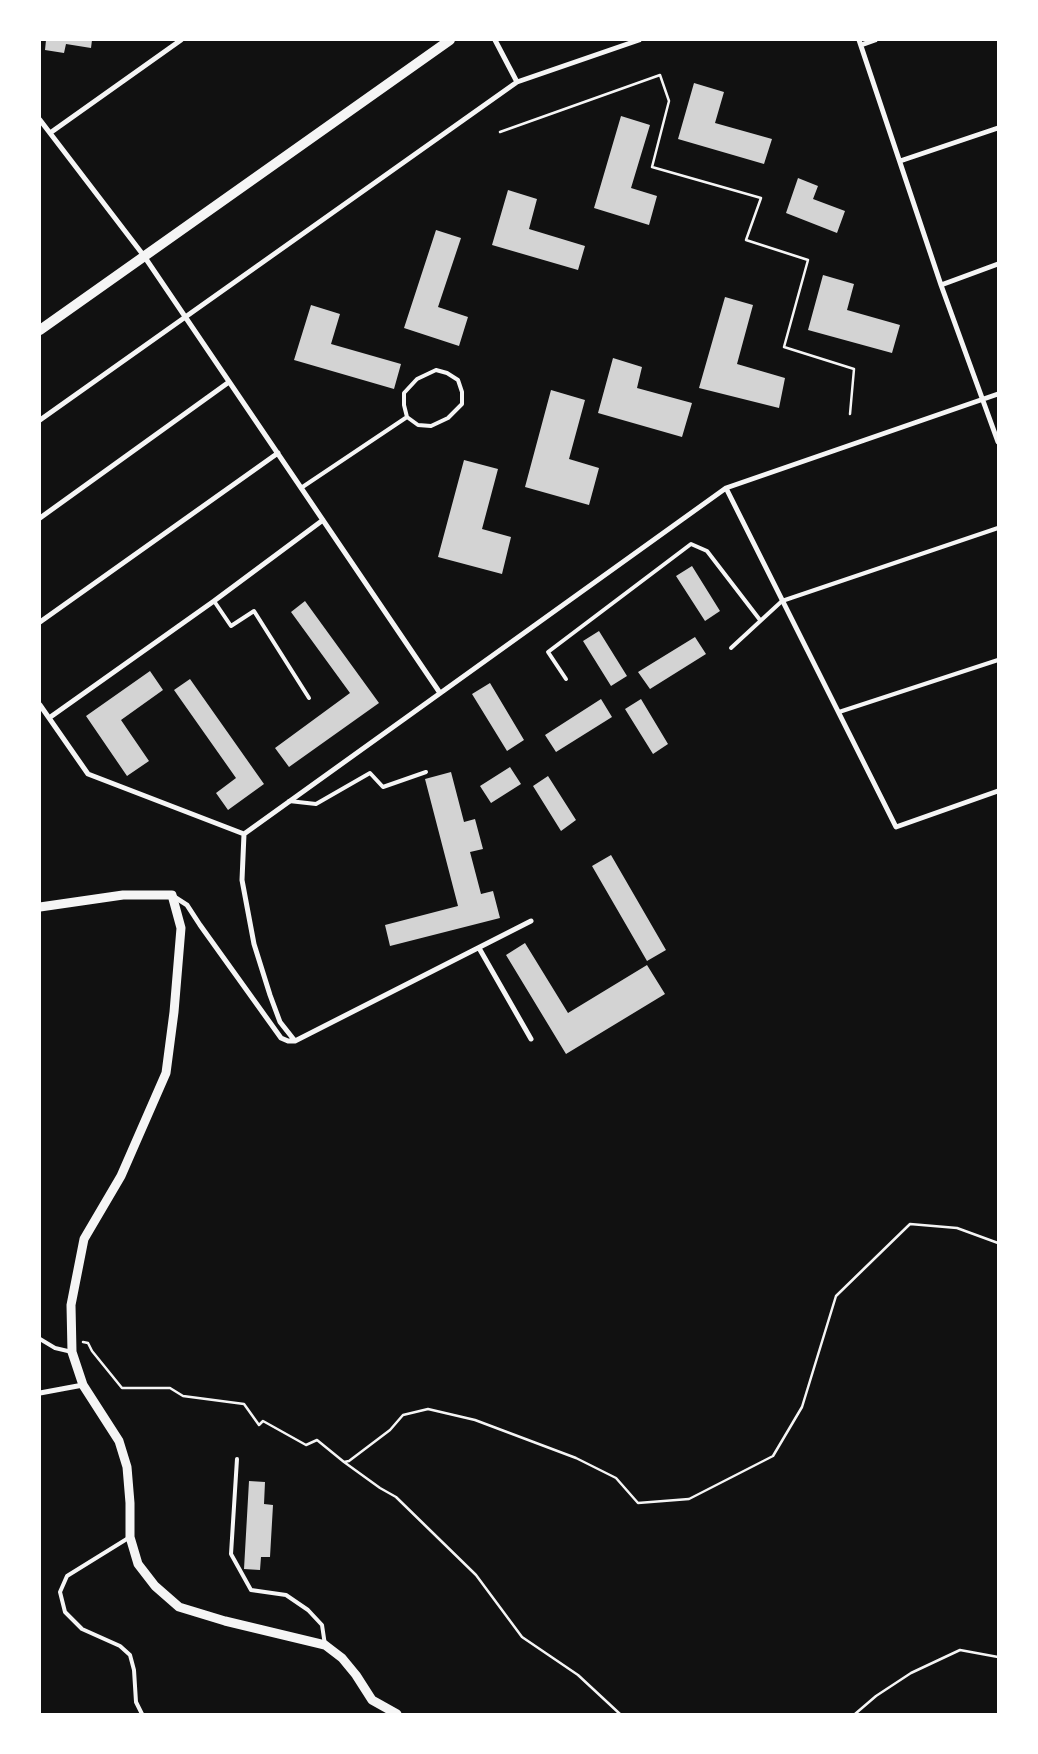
<!DOCTYPE html>
<html>
<head>
<meta charset="utf-8">
<style>
  body { margin:0 }
  #map { position:relative; width:1038px; height:1754px; overflow:hidden; background:#111; font-family:Spectral,serif }
  canvas { display:block }
  .frame { position:absolute; inset:0; border:41px solid #fff; pointer-events:none }
</style>
</head>
<body>
<div id="map">
<canvas width="1038" height="1754"></canvas>
<div class="frame"></div>
</div>
<script>
const g = document.querySelector('canvas').getContext('2d');
g.lineJoin = 'round';
function fillPath(path, color) {
  g.fillStyle = color;
  g.fill(path, 'evenodd');
}
function toPath(rows) {
  const path = new Path2D();
  for (const r of rows) {
    path.moveTo(r[0], r[1]);
    for (let i = 2; i < r.length; i += 2) path.lineTo(r[i], r[i + 1]);
  }
  return path;
}
function strokePath(path, color, width, dash) {
  g.strokeStyle = color;
  g.lineWidth = width;
  g.lineCap = dash ? 'butt' : 'round';
  g.setLineDash(dash || []);
  g.stroke(path);
}
fillPath(toPath([
  [46,40,92,40,91,48,66,44,64,53,45,50],
  [694,83,724,92,715,123,772,139,764,164,678,139],
  [621,116,650,125,631,188,657,196,649,225,594,208],
  [798,178,818,186,813,199,845,211,837,233,786,213],
  [508,190,537,199,529,229,585,246,578,270,492,245],
  [436,230,461,238,438,307,468,317,459,346,404,328],
  [823,275,854,284,847,310,900,325,892,353,808,330],
  [725,297,753,305,737,364,785,378,779,408,699,388],
  [311,305,340,314,331,344,401,364,394,389,294,360],
  [613,358,642,367,637,388,692,403,682,437,598,413],
  [551,390,585,400,569,459,599,468,589,505,525,487],
  [464,460,498,469,482,529,511,537,502,574,438,557],
  [692,566,720,611,705,621,676,576],
  [305,601,379,703,289,767,275,748,350,693,291,612],
  [599,631,627,676,611,686,583,641],
  [695,637,706,654,650,689,638,672],
  [150,671,163,690,121,720,149,761,127,776,86,716],
  [190,679,264,784,228,810,216,793,236,778,174,690],
  [490,683,524,740,507,751,472,694],
  [601,699,612,717,556,752,545,735],
  [641,699,668,744,653,754,625,709],
  [510,767,521,784,491,803,480,786],
  [451,772,464,822,475,819,483,849,470,852,481,894,493,891,500,918,390,946,385,925,458,906,425,779],
  [548,776,576,820,561,831,533,786],
  [611,855,666,950,647,961,592,866],
  [525,943,568,1013,647,965,665,994,566,1054,506,955],
  [249,1481,265,1482,264,1504,273,1505,270,1557,261,1557,260,1570,244,1569]
]), '#d3d3d3');
strokePath(toPath([
  [500,132,660,75,669,101,652,167,761,198,746,240,808,260,784,347,854,369,850,414],
  [83,1342,88,1343,92,1351,122,1388,170,1388,183,1396,244,1404,259,1425,263,1421,306,1445,317,1440,344,1462,380,1488,396,1497,476,1575,522,1637,578,1675,620,1714],
  [344,1462,349,1461,390,1430,403,1415,428,1409,475,1420,576,1458,616,1478,638,1503,689,1499,773,1456,802,1407,836,1296,910,1224,957,1228,998,1243],
  [855,1714,876,1696,911,1673,960,1650,998,1657]
]), '#f5f5f5', 2.5);
strokePath(toPath([
  [436,370,447,373,458,380,462,392,462,404,448,418,431,426,418,425,407,417,404,405,404,393,417,379,436,370],
  [301,488,407,417],
  [214,601,231,626,254,611,309,698],
  [731,648,782,601,998,528],
  [566,679,548,652,691,544,707,551,760,620],
  [839,712,998,660],
  [289,801,316,804,370,773,383,787,426,772],
  [40,1339,55,1348,72,1352],
  [237,1459,231,1554,251,1590,286,1595,308,1610,322,1625,325,1645],
  [130,1537,67,1576,60,1592,65,1612,82,1629,120,1646,130,1655,134,1670,136,1702,142,1714]
]), '#f5f5f5', 4);
strokePath(toPath([
  [495,40,517,82],
  [859,40,941,285,998,442],
  [861,45,875,40],
  [40,120,144,256,440,693],
  [50,133,181,40],
  [900,161,998,128],
  [941,285,998,264],
  [40,420,517,82,639,40],
  [726,488,896,827,998,791],
  [40,518,229,382],
  [40,622,278,453],
  [40,705,88,774,244,834],
  [49,718,214,601,323,520],
  [244,834,726,488,998,394],
  [244,834,242,880,254,944,270,995,280,1022,295,1041,531,921],
  [173,896,187,905,200,925,281,1038,288,1041,295,1041],
  [479,948,531,1039],
  [40,1393,83,1385]
]), '#f5f5f5', 5);
strokePath(toPath([
  [40,907,123,895,172,895,181,928,174,1012,166,1073,121,1176,84,1239,71,1305,72,1352,83,1385,119,1441,127,1467,130,1503,130,1537,138,1564,155,1586,179,1607,225,1621,325,1645,342,1658,356,1675,372,1700,397,1714]
]), '#f5f5f5', 9);
strokePath(toPath([
  [40,330,450,40]
]), '#f5f5f5', 10);
</script>
</body>
</html>
